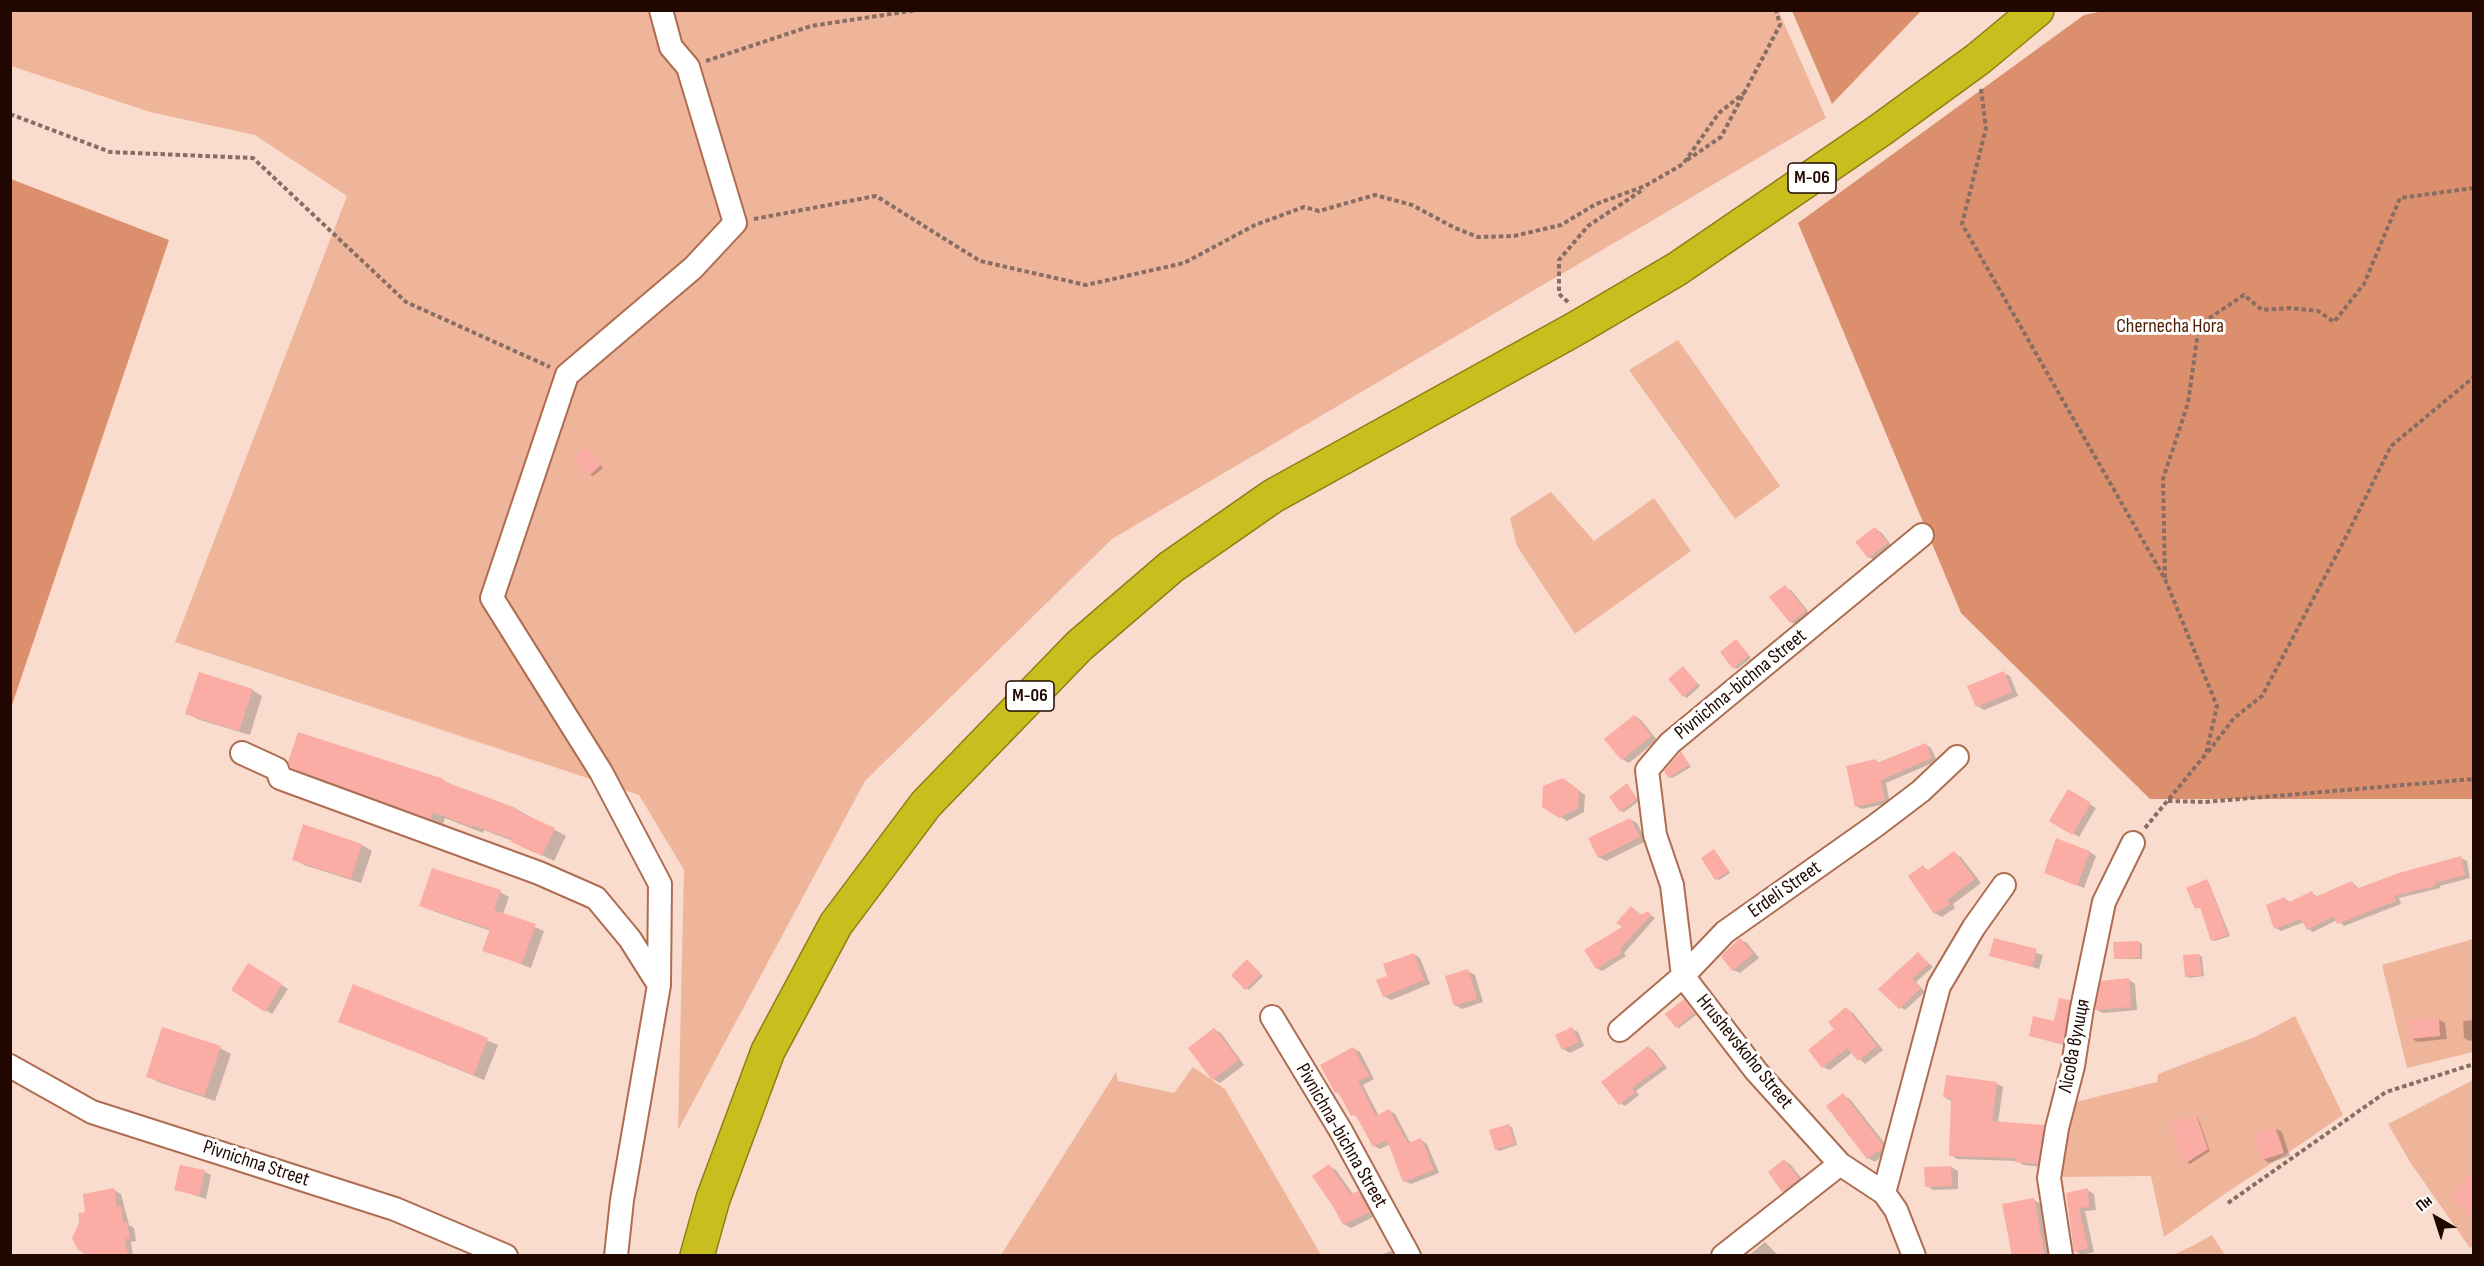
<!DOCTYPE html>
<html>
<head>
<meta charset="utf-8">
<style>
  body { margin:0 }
  #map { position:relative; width:2484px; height:1266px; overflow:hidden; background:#fadccf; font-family:"Sofia Sans Condensed",sans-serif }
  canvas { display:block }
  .frame { position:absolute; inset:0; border:12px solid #200801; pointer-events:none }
  .north { position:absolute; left:2406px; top:1188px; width:60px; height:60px; -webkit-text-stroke:4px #fff; paint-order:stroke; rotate:321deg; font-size:16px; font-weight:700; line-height:24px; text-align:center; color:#200801 }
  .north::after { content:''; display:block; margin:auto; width:21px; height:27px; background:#200801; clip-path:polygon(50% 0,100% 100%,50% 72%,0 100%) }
</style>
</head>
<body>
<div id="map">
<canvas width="2484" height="1266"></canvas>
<div class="frame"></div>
<div class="north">Пн</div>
</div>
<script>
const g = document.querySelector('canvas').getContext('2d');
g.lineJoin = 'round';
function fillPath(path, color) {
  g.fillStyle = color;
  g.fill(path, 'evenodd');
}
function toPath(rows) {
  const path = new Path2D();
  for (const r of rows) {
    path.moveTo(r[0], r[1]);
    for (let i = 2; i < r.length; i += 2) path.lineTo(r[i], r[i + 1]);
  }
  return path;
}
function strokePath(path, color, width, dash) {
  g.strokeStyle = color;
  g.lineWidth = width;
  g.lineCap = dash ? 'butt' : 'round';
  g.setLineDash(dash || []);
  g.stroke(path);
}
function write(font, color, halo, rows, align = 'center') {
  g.font = font + ' "Sofia Sans Condensed",sans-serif';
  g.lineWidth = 6;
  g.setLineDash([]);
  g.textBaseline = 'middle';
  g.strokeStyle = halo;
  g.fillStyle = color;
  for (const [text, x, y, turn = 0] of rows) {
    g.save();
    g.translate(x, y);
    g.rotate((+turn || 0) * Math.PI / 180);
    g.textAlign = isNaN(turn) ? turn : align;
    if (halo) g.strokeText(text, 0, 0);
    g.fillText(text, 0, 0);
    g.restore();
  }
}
fillPath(toPath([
  [11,10,1778,10,1826,118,1112,539,865,781,678,1130,684,870,639,795,175,642,347,196,255,135,150,112,11,66],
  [1678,340,1780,486,1735,519,1629,370],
  [1551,492,1594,541,1654,498,1691,551,1575,634,1517,546,1510,518],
  [2473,939,2473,1052,2407,1068,2382,965],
  [2295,1016,2343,1115,2304,1142,2226,1193,2164,1237,2151,1176,2059,1177,2071,1103,2157,1082,2158,1074,2255,1037],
  [1193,1067,1225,1089,1321,1255,1001,1255,1116,1072,1118,1081,1174,1093],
  [2473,1080,2474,1245,2470,1248,2410,1162,2388,1124],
  [2212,1235,2225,1255,2173,1255,2192,1246]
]), '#eeb59b');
fillPath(toPath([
  [2108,10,2473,11,2473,799,2150,799,1961,613,1798,223,2084,15],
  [1792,11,1921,11,1832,104],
  [11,179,169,240,11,708]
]), '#dc8f6c');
fillPath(toPath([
  [587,449,603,468,593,476,590,475],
  [1875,529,1882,533,1893,548,1876,561,1869,557,1857,542],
  [1785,587,1792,591,1811,615,1798,626,1791,622,1771,598],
  [1736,641,1751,658,1737,669,1734,668],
  [1684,668,1700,686,1687,698,1684,696],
  [2003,673,2010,676,2018,696,1984,710,1977,706],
  [252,690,262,696,250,735,197,719,187,713],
  [1635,716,1641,720,1657,740,1629,763,1622,759,1606,739],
  [1926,745,1931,748,1937,761,1886,783,1890,803,1862,809,1856,806,1876,761,1880,764],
  [1681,753,1691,767,1672,778,1669,777],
  [292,767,443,780,455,787,516,809,566,836,554,861,513,841,484,830,483,833,445,818,443,824,304,774],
  [1570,784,1585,795,1584,812,1567,821,1543,806],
  [1627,785,1639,801,1624,812,1621,811],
  [2069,791,2096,808,2079,837,2051,820],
  [1630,819,1637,823,1646,841,1606,861,1599,857],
  [362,845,372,851,361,883,304,865,294,859],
  [1714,850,1730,873,1719,880,1716,879],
  [2090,852,2096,856,2084,888,2045,873],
  [1954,853,1961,857,1981,883,1953,904,1955,908,1942,917,1935,913,1910,876,1923,867,1930,871],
  [2461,858,2467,861,2470,878,2440,886,2440,888,2399,898,2401,904,2344,926,2337,920,2313,932,2308,929,2304,922,2281,931,2276,928,2285,899,2292,903,2312,893,2318,897,2352,882,2360,890],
  [2207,881,2209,883,2230,936,2215,941,2212,940,2202,908,2197,908],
  [500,892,509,897,503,914,544,931,531,968,484,950,491,931,430,910,421,905],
  [1632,908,1643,916,1648,913,1655,918,1624,953,1626,956,1602,971,1597,968,1624,928],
  [1741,940,1747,943,1759,958,1740,973,1733,970],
  [1995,940,2043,955,2039,969,1991,955],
  [2139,942,2142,944,2142,959,2115,959],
  [1918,953,1933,967,1916,982,1925,992,1905,1010,1900,1007],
  [1414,954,1420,958,1430,984,1391,1000,1384,996,1389,976],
  [2199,955,2202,957,2204,976,2189,978,2187,976],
  [1250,963,1263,976,1249,990,1246,988],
  [249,965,288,989,272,1014,233,990],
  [1468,971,1475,975,1483,1002,1462,1009,1455,1005],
  [2129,980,2135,984,2137,1010,2103,1013,2097,1010],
  [353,986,498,1045,484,1080,340,1021],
  [1684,1001,1696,1015,1679,1028,1677,1027],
  [2069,1001,2075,1004,2068,1046,2030,1036,2056,1023],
  [1846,1009,1853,1013,1883,1050,1865,1064,1853,1052,1830,1070,1823,1067,1836,1029],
  [2438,1019,2445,1023,2447,1039,2417,1042,2411,1038],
  [2474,1020,2474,1040,2469,1041,2464,1038,2463,1021],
  [1572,1029,1578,1032,1584,1046,1570,1053,1563,1049],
  [1214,1030,1221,1033,1244,1065,1220,1083,1213,1079],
  [1648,1047,1653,1050,1667,1068,1636,1091,1639,1095,1625,1106,1620,1103],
  [220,1048,231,1054,215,1101,158,1082,148,1076],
  [1353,1048,1360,1052,1374,1079,1363,1085,1379,1116,1389,1110,1395,1114,1411,1144,1421,1140,1427,1144,1439,1173,1411,1184,1404,1181,1390,1144,1380,1149,1374,1146,1359,1118,1352,1114,1342,1096,1336,1092],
  [1996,1083,2003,1087,1998,1123,2043,1127,2050,1130,2044,1167,2023,1165,2017,1161,1957,1159,1951,1155,1952,1101,1944,1097],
  [1843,1095,1850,1099,1889,1149,1875,1162,1868,1158,1828,1106],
  [2195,1116,2198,1118,2210,1151,2190,1164,2187,1162],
  [1509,1126,1512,1127,1517,1145,1499,1151,1496,1149],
  [2275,1128,2282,1132,2290,1156,2269,1163,2263,1159],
  [1785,1161,1791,1165,1805,1183,1790,1195,1783,1191,1770,1173],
  [1329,1166,1336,1170,1353,1194,1358,1192,1365,1196,1375,1216,1351,1228,1344,1224],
  [1951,1167,1958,1171,1958,1189,1933,1190,1927,1186],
  [205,1172,211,1175,206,1199,176,1189],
  [114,1190,121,1194,129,1225,134,1228,136,1241,131,1242,133,1256,87,1256,87,1253,75,1243,74,1234,87,1213],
  [2087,1190,2094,1194,2096,1210,2085,1211,2094,1252,2082,1255,2075,1251,2068,1194],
  [2034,1200,2041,1204,2050,1256,2012,1256,2010,1247,2012,1247],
  [1765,1242,1779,1256,1748,1256],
  [1390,1251,1397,1256,1379,1256]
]), '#0003');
fillPath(toPath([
  [586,447,601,465,589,476,574,458],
  [1875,527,1888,543,1868,558,1855,542],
  [1785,585,1806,611,1790,623,1769,597],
  [1736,639,1749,655,1733,669,1720,652],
  [1683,666,1698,684,1683,697,1668,679],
  [2004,671,2012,692,1976,707,1967,686],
  [199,672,253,689,239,731,185,714],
  [1634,715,1652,736,1621,760,1604,739],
  [298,732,444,779,443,781,516,808,515,810,555,828,542,856,511,842,512,839,472,825,471,827,433,812,431,819,291,768,288,762],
  [1926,743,1932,758,1881,780,1885,800,1855,807,1846,766,1876,759,1877,763],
  [1681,751,1689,765,1668,778,1664,771],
  [1563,778,1579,790,1578,808,1559,818,1542,807,1543,786],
  [1627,783,1637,799,1620,812,1609,797],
  [2068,789,2091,803,2072,835,2049,821],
  [1630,818,1640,837,1598,858,1588,838],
  [303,824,362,844,351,879,292,860],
  [2056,838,2090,851,2077,886,2044,873],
  [1714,849,1729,871,1715,880,1701,858],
  [1954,851,1975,879,1947,900,1950,904,1934,914,1908,876,1923,865,1927,871],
  [2461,856,2465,875,2435,883,2435,886,2394,896,2396,901,2337,924,2333,916,2307,930,2301,919,2274,929,2266,905,2285,897,2287,903,2312,891,2315,897,2352,881,2356,889,2399,873],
  [432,868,501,890,494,910,536,924,522,964,482,951,490,929,419,906],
  [2207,879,2228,935,2211,941,2200,907,2195,909,2186,888],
  [1631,906,1641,915,1648,911,1651,915,1620,949,1622,953,1596,969,1584,950,1622,927,1616,923],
  [1740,938,1753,954,1732,971,1721,956],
  [1994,938,2037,949,2032,967,1989,956],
  [2139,941,2140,958,2114,959,2113,942],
  [1918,952,1929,964,1912,979,1921,988,1899,1009,1878,989],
  [1414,953,1424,980,1383,997,1376,980,1387,976,1383,964],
  [2199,954,2202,975,2185,977,2183,955],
  [1247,959,1261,974,1245,990,1231,975],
  [248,963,282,984,265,1012,231,990],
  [1468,969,1477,999,1454,1006,1445,976],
  [2129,978,2131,1007,2095,1010,2101,981],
  [353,984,488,1038,474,1075,338,1022],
  [2059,998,2070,1000,2063,1044,2029,1036,2033,1016,2054,1021],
  [1684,999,1694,1013,1676,1028,1665,1014],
  [1846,1007,1877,1046,1858,1061,1847,1048,1822,1068,1808,1050,1834,1029,1828,1022],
  [2439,1018,2440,1036,2409,1039,2408,1021],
  [162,1027,221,1046,204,1096,146,1077],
  [1572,1027,1579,1042,1562,1050,1555,1035],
  [1214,1028,1239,1060,1212,1080,1188,1048],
  [1648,1046,1663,1065,1632,1088,1635,1092,1619,1105,1601,1082],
  [1353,1047,1369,1076,1358,1081,1376,1116,1389,1109,1408,1143,1421,1138,1434,1170,1403,1182,1387,1140,1373,1147,1355,1114,1351,1116,1338,1092,1335,1093,1320,1065],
  [1946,1075,1997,1082,1992,1121,2044,1125,2038,1164,2015,1162,2016,1158,1949,1156,1951,1098,1943,1097],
  [1843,1093,1883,1145,1882,1149,1867,1159,1826,1106],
  [2196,1115,2208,1149,2186,1163,2177,1150,2179,1148,2170,1124],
  [1509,1124,1515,1144,1495,1150,1489,1130],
  [2275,1126,2284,1153,2262,1160,2253,1134],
  [1784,1159,1799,1179,1782,1192,1768,1172],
  [1329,1164,1350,1194,1358,1191,1370,1212,1343,1225,1334,1208,1312,1176],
  [180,1165,205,1170,199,1196,174,1190],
  [1951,1166,1952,1186,1925,1187,1924,1167],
  [2474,1171,2474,1219,2450,1197],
  [114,1188,117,1207,121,1206,123,1223,127,1222,130,1238,125,1239,128,1256,89,1256,78,1250,72,1238,79,1223,78,1213,85,1212,83,1194],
  [2088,1188,2089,1207,2079,1208,2088,1248,2074,1252,2066,1193],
  [2034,1198,2045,1256,2012,1256,2002,1204]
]), '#faaca5');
const minor = toPath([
  [242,753,277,769,280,778,539,873,596,898,630,939,659,985],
  [1272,1017,1341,1131,1409,1256],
  [1620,1030,1683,976,1725,932,1875,826,1921,791,1957,757],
  [10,1066,92,1112,395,1209,506,1256],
  [1884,1193,1840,1164,1756,1071,1683,976,1672,885,1655,835,1647,770,1670,743,1922,535],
  [616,1256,622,1200,659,985,660,884,601,772,492,598,567,375,693,268,735,223,688,67,671,47,661,10],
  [1723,1256,1840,1164],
  [1914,1256,1896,1210,1884,1193,1939,986,1974,927,2004,885],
  [2061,1256,2049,1178,2057,1128,2073,1066,2082,1008,2104,902,2133,843]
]);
const highway = toPath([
  [697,1256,713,1199,768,1051,836,924,926,804,1079,646,1171,567,1273,496,1575,329,1677,269,1879,131,1978,59,2037,10]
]);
strokePath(minor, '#ae6d50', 26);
strokePath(highway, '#8e7e14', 36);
strokePath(toPath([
  [706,61,811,26,917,10],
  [1981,89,1986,128,1962,224,2165,579,2217,706,2206,754,2145,828],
  [10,114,110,152,253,158,406,302,550,367],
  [1687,160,1721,137,1780,25,1776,10],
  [754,219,876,196,980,261,1086,285,1184,263,1255,225,1304,207,1319,211,1375,195,1412,205,1455,228,1478,237,1514,236,1561,225,1596,204,1645,186,1683,164,1719,113,1745,92],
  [1568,302,1559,294,1559,260,1588,226,1644,189],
  [2165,578,2163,479,2188,403,2199,325,2244,295,2262,310,2289,308,2318,311,2334,322,2364,284,2400,198,2474,188],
  [2208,752,2234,718,2262,696,2349,531,2391,446,2474,377],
  [2168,801,2205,802,2474,779],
  [2228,1203,2386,1092,2474,1064]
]), '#886d63', 4, [4.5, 3]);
strokePath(minor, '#fff', 22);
strokePath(highway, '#c9be1e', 33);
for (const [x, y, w] of [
  [1812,178,48],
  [1030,696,48]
]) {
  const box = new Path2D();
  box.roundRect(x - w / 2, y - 15, w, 30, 4.5);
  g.fillStyle = '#fff';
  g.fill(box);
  strokePath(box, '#200801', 1.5);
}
write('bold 18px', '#200801', null, [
  ["М-06",1812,178],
  ["М-06",1030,696]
]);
write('20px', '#4b1b01', '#fff', [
  ["Chernecha Hora",2170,327]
]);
write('20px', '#200801', '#fff', [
  ["Pivnichna-bichna Street",1741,685,-39],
  ["Erdeli Street",1785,890,-35],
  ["Лісова вулиця",2075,1046,-79],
  ["Hrushevskoho Street",1744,1052,51],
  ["Pivnichna-bichna Street",1341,1136,60],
  ["Pivnichna Street",256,1164,18]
]);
</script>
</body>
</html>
